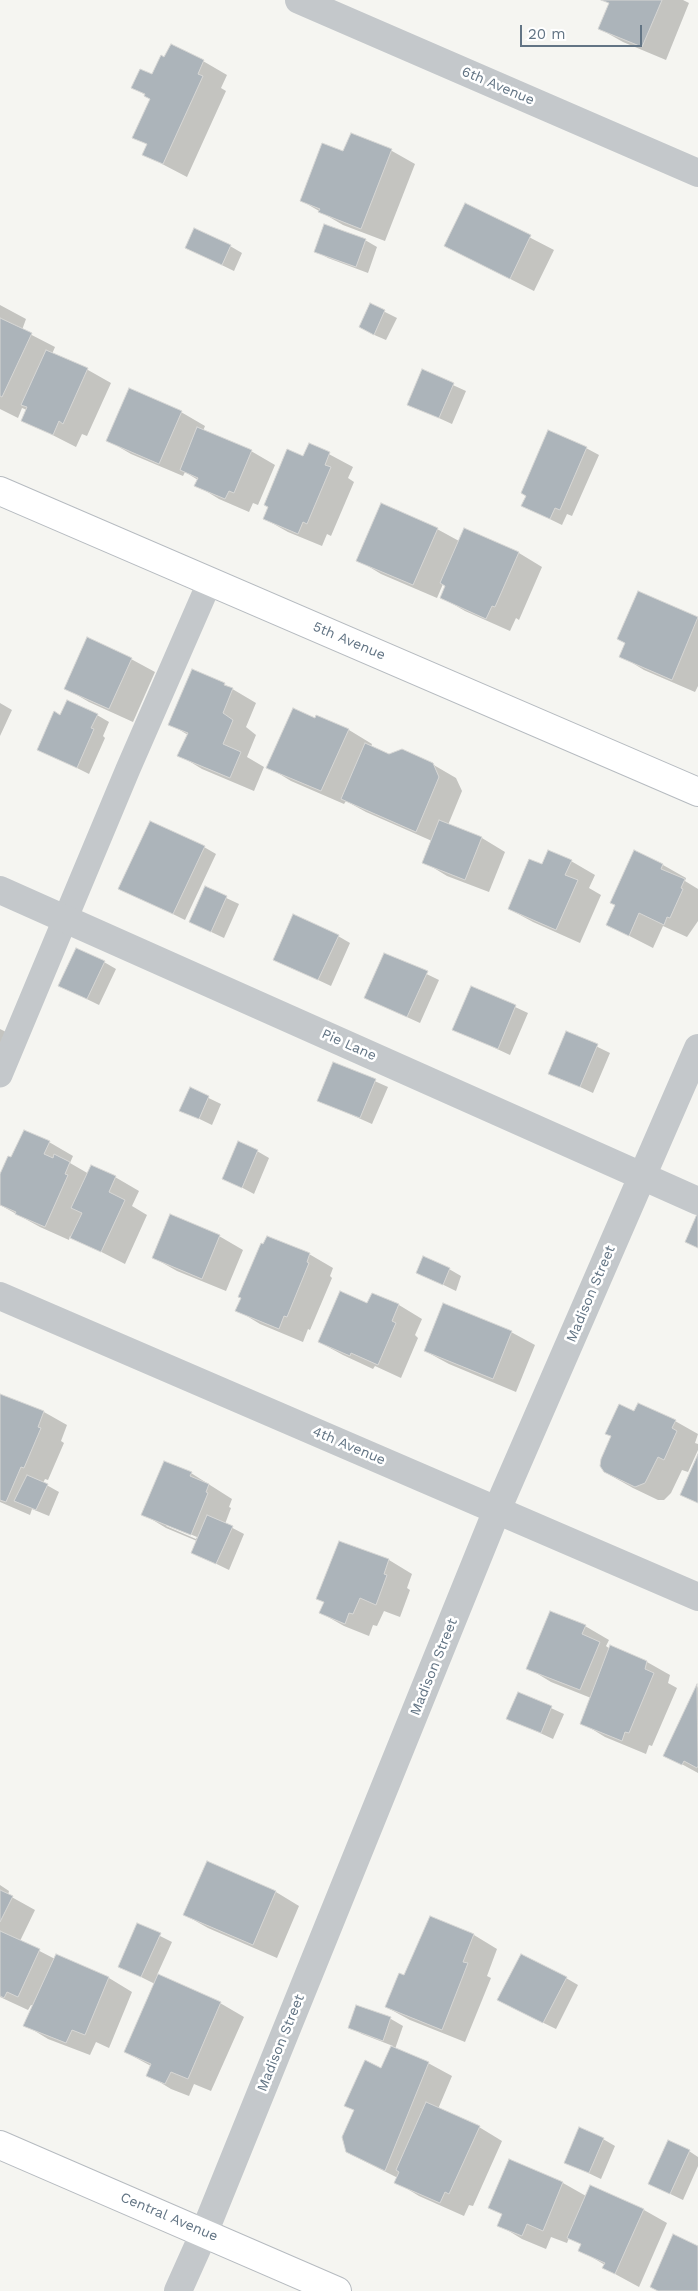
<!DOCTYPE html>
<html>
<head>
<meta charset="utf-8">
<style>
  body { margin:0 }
  #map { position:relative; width:698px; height:2291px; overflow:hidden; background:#f5f5f1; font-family:"Work Sans",sans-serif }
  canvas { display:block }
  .scale { position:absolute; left:520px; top:25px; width:122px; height:22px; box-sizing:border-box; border:2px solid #627484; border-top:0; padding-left:6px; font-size:15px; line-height:18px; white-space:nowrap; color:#627484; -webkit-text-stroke:4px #fff; paint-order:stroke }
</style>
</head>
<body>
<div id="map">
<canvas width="698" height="2291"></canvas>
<div class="scale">20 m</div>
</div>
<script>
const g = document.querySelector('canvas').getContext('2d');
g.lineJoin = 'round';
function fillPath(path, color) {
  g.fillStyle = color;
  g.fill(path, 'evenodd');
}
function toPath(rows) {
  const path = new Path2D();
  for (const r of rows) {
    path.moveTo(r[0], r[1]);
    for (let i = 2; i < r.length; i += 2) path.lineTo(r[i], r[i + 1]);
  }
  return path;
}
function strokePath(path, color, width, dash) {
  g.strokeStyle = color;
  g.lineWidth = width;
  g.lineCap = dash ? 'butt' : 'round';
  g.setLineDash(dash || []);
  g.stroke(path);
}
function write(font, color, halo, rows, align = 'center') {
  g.font = font + ' "Work Sans",sans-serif';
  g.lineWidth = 5;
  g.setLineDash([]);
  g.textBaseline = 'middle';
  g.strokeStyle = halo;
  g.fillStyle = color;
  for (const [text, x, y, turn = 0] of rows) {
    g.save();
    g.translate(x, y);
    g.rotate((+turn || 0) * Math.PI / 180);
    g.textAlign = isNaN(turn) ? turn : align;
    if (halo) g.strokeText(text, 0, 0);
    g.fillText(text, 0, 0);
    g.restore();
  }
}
fillPath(toPath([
  [603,0,683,0,689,3,666,60,623,42,600,29,610,4],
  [203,61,227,75,221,88,226,91,187,177,143,154,148,145,134,137,151,99,133,87,153,76],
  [351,135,392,151,415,164,385,241,343,225,302,201,344,152],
  [465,204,554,250,534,291,445,246],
  [365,240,377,247,368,273,328,258,315,251],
  [230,246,242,253,234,271,199,254],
  [0,305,26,319,22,330,55,347,52,354,88,370,111,383,87,436,82,434,76,447,23,420,27,410,22,408,18,418,0,409],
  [371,305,397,318,386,340,372,334],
  [422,371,466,391,452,424,408,404],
  [130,390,181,412,205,426,203,431,251,451,275,465,258,505,253,503,249,512,219,499,196,485,198,480,185,472,183,476,131,454,107,440],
  [310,444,353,467,348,478,354,482,331,536,327,534,322,546,288,532,265,519,304,458],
  [586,448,599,455,572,516,567,514,562,525,523,506],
  [437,529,459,541,465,530,519,553,542,567,519,620,516,618,510,631,465,611,441,597,446,586,443,584,437,598,381,574,358,560],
  [639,592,698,618,698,686,695,692,644,670,621,656,627,643],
  [131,659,155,672,133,722,89,702,65,688],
  [224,684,256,703,246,727,256,735,247,757,264,767,254,791,202,769,179,755,188,735,170,724],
  [0,703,12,710,0,736],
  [97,715,109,722,103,736,105,738,89,774,39,749,61,716],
  [317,716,349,730,372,744,371,747,389,755,432,764,456,778,462,791,448,825,482,838,505,852,489,892,447,876,424,862,432,841,366,812,346,801,344,804,291,781,268,767],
  [204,847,216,854,185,920,120,888],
  [571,861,595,875,589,888,601,895,580,943,533,922,509,909],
  [663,865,686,878,685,881,698,889,698,921,687,937,663,926,653,948,608,925],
  [205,888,239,904,224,938,190,922],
  [338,936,350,943,331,986,275,960],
  [385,954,439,980,420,1023,365,998],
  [104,962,116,969,99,1005,60,986],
  [472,987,528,1013,510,1055,454,1029],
  [0,1029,16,1037,0,1070],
  [567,1032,610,1053,593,1093,550,1073],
  [334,1063,388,1087,372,1124,318,1100],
  [190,1089,221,1104,212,1125,181,1110],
  [49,1142,73,1156,70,1163,89,1174,115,1177,139,1191,132,1206,147,1215,125,1264,70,1236,69,1240,40,1227,0,1205,0,1177,11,1159],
  [257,1151,269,1158,254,1194,224,1178],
  [219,1236,243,1250,226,1291,177,1271,154,1258],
  [309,1254,333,1268,330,1276,332,1278,310,1330,308,1329,303,1342,260,1324,237,1310],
  [449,1269,461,1276,456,1291,417,1272],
  [373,1294,399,1305,422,1319,415,1335,418,1338,401,1378,375,1366,373,1369,343,1355,319,1342,368,1304],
  [511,1332,535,1345,516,1392,449,1364,425,1351],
  [0,1395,44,1412,67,1425,61,1441,64,1443,48,1480,45,1479,43,1483,59,1492,49,1516,32,1509,30,1515,0,1502],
  [635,1413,675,1421,698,1434,695,1443,698,1444,698,1450,688,1472,682,1470,671,1493,664,1500,658,1500,633,1488,608,1474,612,1436],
  [191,1473,232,1499,229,1507,231,1508,225,1524,244,1534,229,1570,192,1552,197,1541,166,1528,143,1514],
  [166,1524,197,1537,196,1539,166,1526],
  [339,1543,389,1560,412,1574,407,1588,410,1590,400,1617,384,1611,377,1626,373,1625,369,1636,344,1626,321,1613,325,1603,317,1598],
  [585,1626,609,1640,606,1646,610,1649,611,1647,647,1662,670,1675,668,1683,677,1688,652,1746,649,1745,646,1754,605,1737,582,1723,591,1698,551,1682,528,1668],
  [698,1686,698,1773,665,1755],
  [518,1693,564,1714,553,1739,508,1718],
  [207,1862,276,1892,299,1906,277,1958,208,1928,185,1915],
  [0,1885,9,1891,8,1895,35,1910,20,1941,55,1959,56,1956,109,1978,132,1992,109,2048,96,2042,90,2055,48,2039,25,2025,34,2006,31,2005,28,2010,0,1997],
  [430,1918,474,1935,497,1949,487,1976,491,1978,465,2042,410,2020,386,2007,405,1977],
  [138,1925,172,1942,157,1975,220,2003,244,2017,211,2091,194,2084,189,2096,171,2089,148,2075,151,2066,125,2052,155,1984,119,1966],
  [566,1978,578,1985,556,2029,511,2007],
  [357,2007,391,2019,403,2026,395,2049,428,2063,452,2076,438,2109,479,2127,502,2141,473,2206,469,2205,464,2216,419,2196,396,2182,398,2178,350,2154,355,2111,345,2105,382,2070,393,2046,362,2034,349,2027],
  [603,2139,615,2146,601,2179,565,2162],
  [689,2151,698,2157,698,2166,683,2200,662,2190],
  [510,2161,563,2183,586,2196,591,2186,644,2210,667,2223,639,2287,604,2268,605,2265,580,2250,582,2245,569,2238,567,2243,551,2237,546,2249,522,2239,499,2225,503,2215,490,2208]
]), '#0003');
const building = toPath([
  [601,0,662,0,642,47,598,29,609,3,601,0],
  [171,44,204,60,198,74,203,76,163,164,142,155,147,144,132,138,150,99,144,96,145,94,131,88,140,69,152,74,161,55,164,57,171,44],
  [351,133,392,149,361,229,318,212,320,209,300,201,322,143,343,151,351,133],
  [465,203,531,235,510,279,444,246,465,203],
  [324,224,366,239,356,267,314,252,324,224],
  [194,228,231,245,222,265,185,248,194,228],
  [370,303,385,310,374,335,359,327,370,303],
  [0,318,32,333,2,397,0,396,0,318],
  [46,350,88,368,63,424,59,421,53,435,21,421,27,407,21,405,46,350],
  [422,369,454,383,439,418,407,405,422,369],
  [129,388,182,411,159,464,106,441,129,388],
  [197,427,252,450,234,493,229,491,225,499,194,486,198,478,180,470,197,427],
  [548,430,587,447,560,510,555,508,550,519,521,506,526,496,521,493,548,430],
  [309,443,330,452,325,465,331,467,307,524,303,522,298,534,263,519,268,507,264,505,287,449,303,456,309,443],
  [381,503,438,528,413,585,356,561,381,503],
  [464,528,519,552,495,607,492,606,486,619,440,598,445,586,440,583,464,528],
  [638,591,698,617,672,680,619,657,625,643,617,639,638,591],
  [87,637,132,658,109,709,64,689,87,637],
  [192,669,225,683,224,685,233,688,223,713,233,720,223,744,241,752,230,778,177,756,188,733,168,725,192,669],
  [67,700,98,714,91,728,94,729,77,768,37,750,54,711,60,715,67,700],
  [293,708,315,718,316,715,349,729,321,791,266,768,293,708],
  [365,743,389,754,402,749,433,763,439,777,416,832,341,799,365,743],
  [439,820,482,837,465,880,422,863,439,820],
  [150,821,205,846,173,914,118,889,150,821],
  [548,850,572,860,565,875,578,880,556,930,508,909,529,859,542,864,548,850],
  [634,850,663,864,661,869,685,879,681,888,683,889,670,918,667,917,664,925,639,913,629,936,606,925,615,905,610,903,634,850],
  [205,886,227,896,211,932,189,922,205,886],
  [293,914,339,935,318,980,273,960,293,914],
  [76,948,105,961,87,999,58,986,76,948],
  [384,953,428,971,407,1017,364,998,384,953],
  [471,986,516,1005,498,1049,452,1030,471,986],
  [566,1031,598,1044,580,1087,548,1074,566,1031],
  [333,1062,376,1079,360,1118,317,1101,333,1062],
  [190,1087,209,1096,199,1119,179,1111,190,1087],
  [24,1130,50,1141,44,1154,53,1158,54,1154,70,1162,65,1174,68,1175,45,1227,15,1214,16,1212,0,1205,0,1174,8,1156,11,1157,24,1130],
  [238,1141,258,1150,242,1188,222,1179,238,1141],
  [91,1165,116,1176,109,1192,125,1200,101,1252,70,1238,82,1213,71,1208,91,1165],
  [170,1214,220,1235,202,1279,152,1258,170,1214],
  [697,1214,698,1214,698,1248,685,1242,697,1214],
  [267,1236,310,1253,307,1262,309,1263,287,1317,284,1316,279,1329,235,1311,241,1298,238,1297,261,1243,263,1244,267,1236],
  [423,1256,450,1268,443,1285,416,1273,423,1256],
  [340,1291,367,1303,372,1293,399,1304,392,1321,396,1323,378,1365,351,1353,350,1356,318,1342,340,1291],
  [443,1303,512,1331,493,1379,424,1351,443,1303],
  [0,1394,44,1411,38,1427,41,1428,24,1468,21,1467,6,1502,0,1500,0,1394],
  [638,1403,676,1420,672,1428,677,1431,664,1460,658,1457,645,1483,635,1487,604,1472,600,1466,601,1459,611,1436,605,1434,619,1404,634,1411,638,1403],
  [698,1454,698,1503,680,1495,698,1454],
  [164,1461,192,1472,190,1476,209,1484,206,1492,208,1493,191,1535,141,1515,164,1461],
  [27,1475,48,1484,36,1510,14,1501,27,1475],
  [207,1515,233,1526,216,1564,191,1553,207,1515],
  [339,1541,389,1559,384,1574,387,1575,376,1605,360,1598,353,1614,349,1613,345,1624,319,1613,324,1602,316,1599,339,1541],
  [550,1611,586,1625,582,1634,600,1642,580,1690,526,1669,550,1611],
  [610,1645,647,1661,645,1669,654,1673,629,1733,625,1732,622,1741,580,1724,610,1645],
  [697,1684,698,1766,697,1768,684,1761,682,1765,663,1756,697,1684],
  [518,1692,552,1706,541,1733,506,1719,518,1692],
  [207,1861,276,1891,253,1945,183,1915,207,1861],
  [0,1890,13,1896,0,1922,0,1890],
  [430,1916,474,1934,463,1962,468,1963,442,2030,385,2007,399,1973,404,1975,430,1916],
  [137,1923,161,1933,141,1977,118,1967,137,1923],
  [0,1931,40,1949,18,1997,7,1992,4,1998,0,1996,0,1931],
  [56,1954,109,1977,85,2035,72,2030,66,2043,23,2026,56,1954],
  [521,1954,567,1977,543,2023,497,2000,521,1954],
  [158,1974,221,2002,188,2079,171,2072,165,2084,146,2076,151,2064,124,2052,158,1974],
  [356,2005,391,2017,383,2041,348,2028,356,2005],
  [391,2046,429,2062,385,2171,346,2152,342,2137,354,2110,344,2106,365,2060,381,2068,391,2046],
  [426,2102,480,2126,449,2194,445,2192,440,2203,394,2183,399,2172,396,2170,426,2102],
  [579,2127,604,2138,589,2173,564,2163,579,2127],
  [668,2140,690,2150,670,2194,648,2184,668,2140],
  [509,2159,563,2182,543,2231,527,2224,522,2236,497,2226,502,2214,488,2208,509,2159],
  [590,2185,644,2209,615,2274,602,2268,605,2263,578,2251,581,2244,567,2238,590,2185],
  [673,2234,698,2246,698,2291,658,2291,650,2287,673,2234]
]);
fillPath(building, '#acb4ba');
strokePath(building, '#d6d6d4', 1);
const secondary = toPath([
  [0,491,698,792],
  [0,2145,337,2291]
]);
strokePath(secondary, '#b6bbc0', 30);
strokePath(toPath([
  [0,1075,128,769,210,581]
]), '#c4c8cb', 25);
strokePath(toPath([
  [299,0,698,173],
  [0,890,698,1201],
  [0,1296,698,1597],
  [178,2291,204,2233,497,1510,698,1048]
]), '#c4c8cb', 28);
strokePath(secondary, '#fff', 28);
write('14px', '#627484', '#fff', [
  ["6th Avenue",498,86,23],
  ["5th Avenue",349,641,23],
  ["Pie Lane",349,1045,24],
  ["Madison Street",591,1294,-67],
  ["4th Avenue",349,1446,23],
  ["Madison Street",434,1667,-68],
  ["Madison Street",281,2043,-68],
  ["Central Avenue",169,2217,23]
]);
</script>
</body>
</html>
